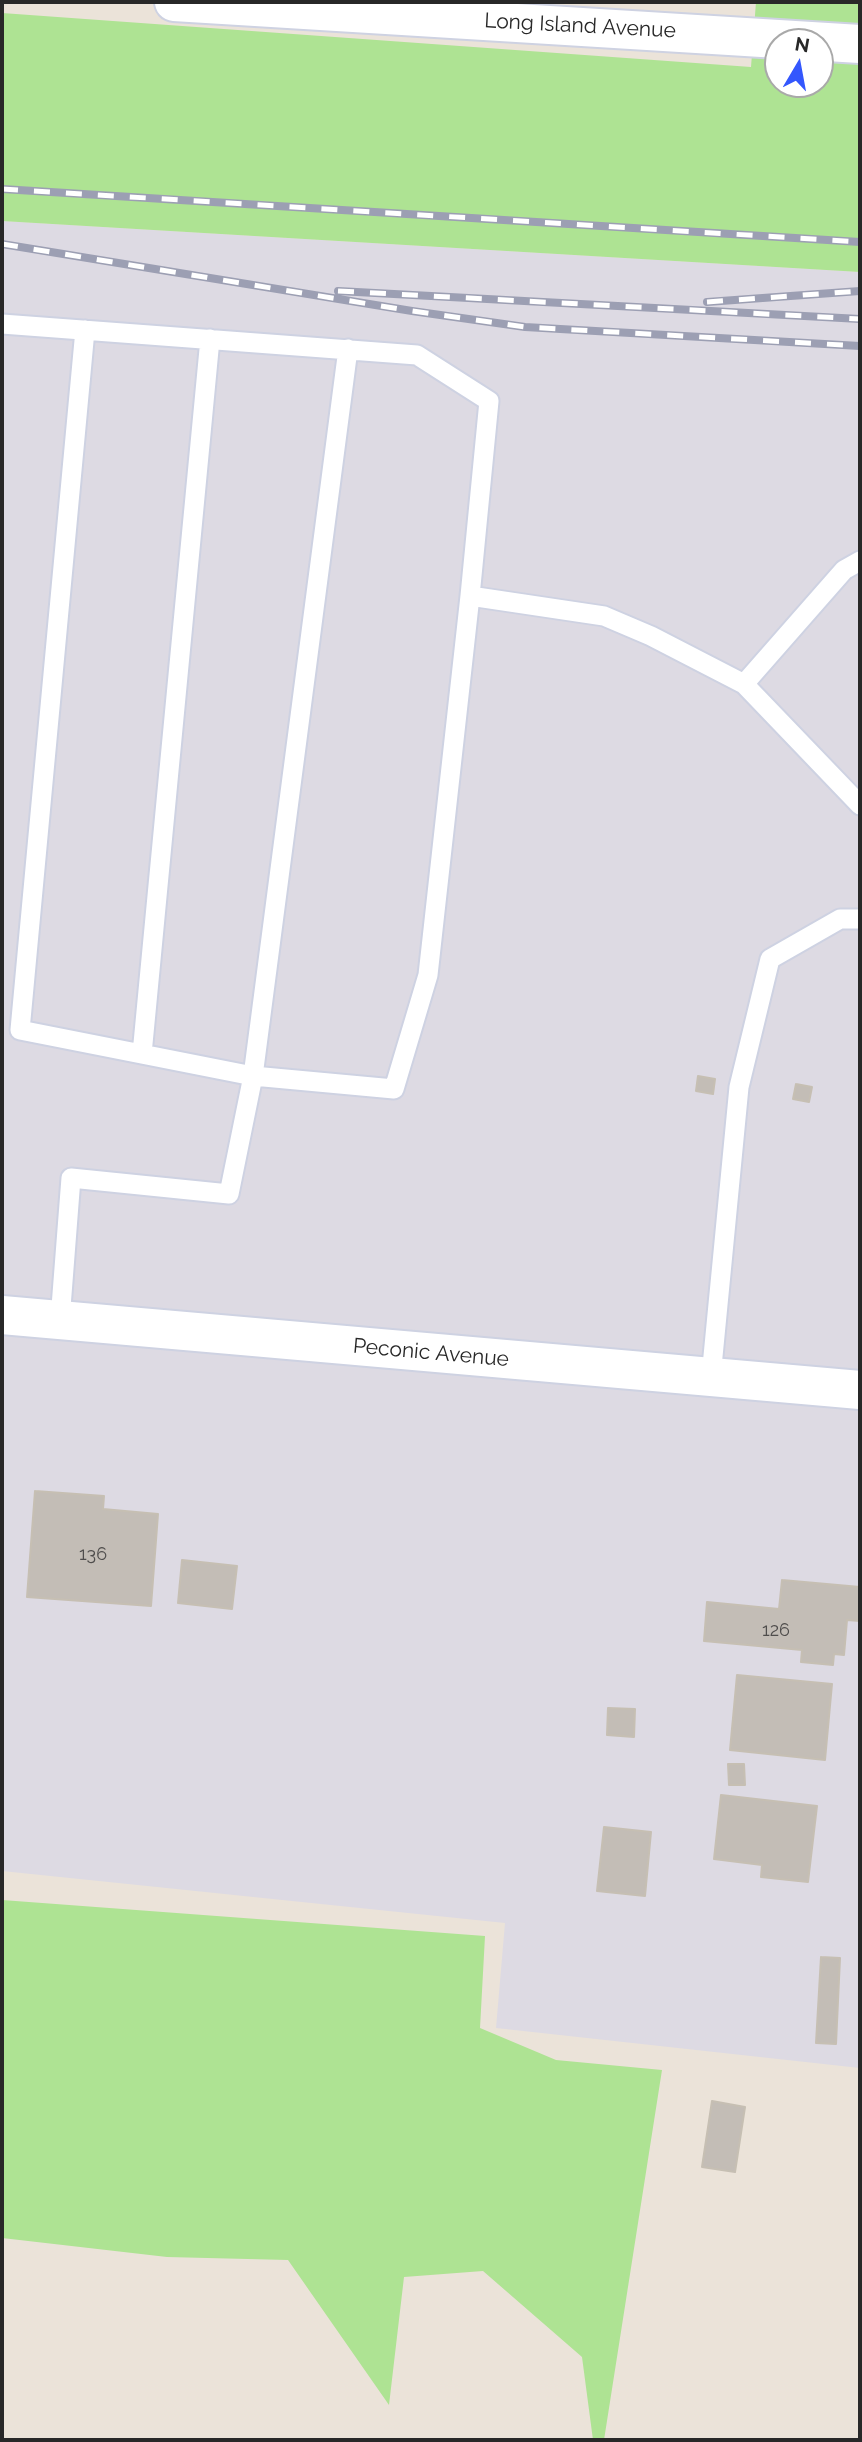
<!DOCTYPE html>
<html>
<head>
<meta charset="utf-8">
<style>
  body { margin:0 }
  #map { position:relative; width:862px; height:2442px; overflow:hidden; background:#ebe3d9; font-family:Raleway,sans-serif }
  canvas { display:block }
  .frame { position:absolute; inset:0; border:4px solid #282828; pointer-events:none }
  .north { position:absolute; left:764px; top:28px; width:70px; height:70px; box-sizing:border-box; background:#fff; border:2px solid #a9a9a9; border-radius:50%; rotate:10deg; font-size:19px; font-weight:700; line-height:28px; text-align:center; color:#282828 }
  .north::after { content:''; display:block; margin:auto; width:24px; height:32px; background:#3457fd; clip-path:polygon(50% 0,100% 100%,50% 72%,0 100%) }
</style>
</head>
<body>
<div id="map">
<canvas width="862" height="2442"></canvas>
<div class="frame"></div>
<div class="north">N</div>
</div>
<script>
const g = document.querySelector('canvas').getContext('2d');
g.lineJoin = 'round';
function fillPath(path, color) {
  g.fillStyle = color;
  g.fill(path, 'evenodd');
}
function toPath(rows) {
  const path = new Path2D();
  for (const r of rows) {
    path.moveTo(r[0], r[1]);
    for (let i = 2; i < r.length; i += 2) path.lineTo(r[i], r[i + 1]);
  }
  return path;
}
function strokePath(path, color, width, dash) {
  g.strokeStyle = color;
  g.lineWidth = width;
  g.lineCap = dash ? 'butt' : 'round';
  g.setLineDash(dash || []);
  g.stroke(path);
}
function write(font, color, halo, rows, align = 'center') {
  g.font = font + ' Raleway,sans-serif';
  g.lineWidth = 7;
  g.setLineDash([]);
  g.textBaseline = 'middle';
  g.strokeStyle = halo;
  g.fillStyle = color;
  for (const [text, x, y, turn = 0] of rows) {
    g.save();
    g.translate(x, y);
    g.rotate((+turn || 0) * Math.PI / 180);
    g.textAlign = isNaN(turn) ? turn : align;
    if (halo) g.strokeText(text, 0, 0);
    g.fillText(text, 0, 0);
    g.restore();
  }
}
fillPath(toPath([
  [2,221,860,272,860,2068,496,2028,505,1923,2,1871]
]), '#dddae3');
fillPath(toPath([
  [756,2,860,2,860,272,2,221,2,13,751,67],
  [778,42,820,42,820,84,778,84],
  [2,1900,485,1936,480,2028,556,2060,662,2070,604,2440,593,2440,582,2357,483,2271,404,2277,389,2405,288,2260,167,2257,2,2238]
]), '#aee393');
const building = toPath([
  [698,1076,715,1079,713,1094,696,1091,698,1076],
  [796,1084,812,1087,809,1102,793,1099,796,1084],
  [35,1491,104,1496,103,1509,158,1514,151,1606,27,1597,35,1491],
  [182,1560,237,1566,232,1609,178,1603,182,1560],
  [782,1580,860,1587,860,1621,847,1620,844,1655,834,1654,833,1665,801,1662,802,1650,704,1641,707,1602,779,1609,782,1580],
  [737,1675,832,1684,825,1760,730,1750,737,1675],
  [608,1708,635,1709,634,1737,607,1735,608,1708],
  [728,1764,744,1764,745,1785,729,1785,728,1764],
  [721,1795,817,1806,808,1882,761,1877,762,1865,714,1859,721,1795],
  [604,1827,651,1832,645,1896,597,1891,604,1827],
  [821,1957,840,1958,836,2044,816,2043,821,1957],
  [712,2101,745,2107,735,2172,702,2167,712,2101]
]);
fillPath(building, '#c3bdb6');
strokePath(building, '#c6bfb3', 2);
const lane = toPath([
  [2,324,417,355,489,401,470,596,428,975,394,1089,253,1076,229,1194,71,1178,60,1320],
  [85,330,20,1030,253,1076,348,349],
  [470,596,604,616,651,636,744,684,844,570,860,561],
  [744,684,860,805],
  [142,1054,210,339],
  [711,1377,739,1087,770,959,840,919,860,919]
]);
const street = toPath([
  [2,1315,860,1390]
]);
const secondary = toPath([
  [174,2,860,44]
]);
strokePath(lane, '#ced2e2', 23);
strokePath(street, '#ced2e2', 42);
strokePath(secondary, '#ced2e2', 42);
strokePath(lane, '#fff', 19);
strokePath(street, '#fff', 38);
strokePath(secondary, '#fff', 38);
const rail = toPath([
  [2,189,860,242],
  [2,244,412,311,525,327,860,346],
  [338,291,860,319],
  [707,302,860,291]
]);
strokePath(rail, '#9c9fb3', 8);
strokePath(rail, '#fff', 5, [16]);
write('18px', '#4f4d4c', null, [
  ["136",93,1555],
  ["126",776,1631]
]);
write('21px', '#282828', '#fff', [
  ["Long Island Avenue",580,26,3],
  ["Peconic Avenue",431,1353,5]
]);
</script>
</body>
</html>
